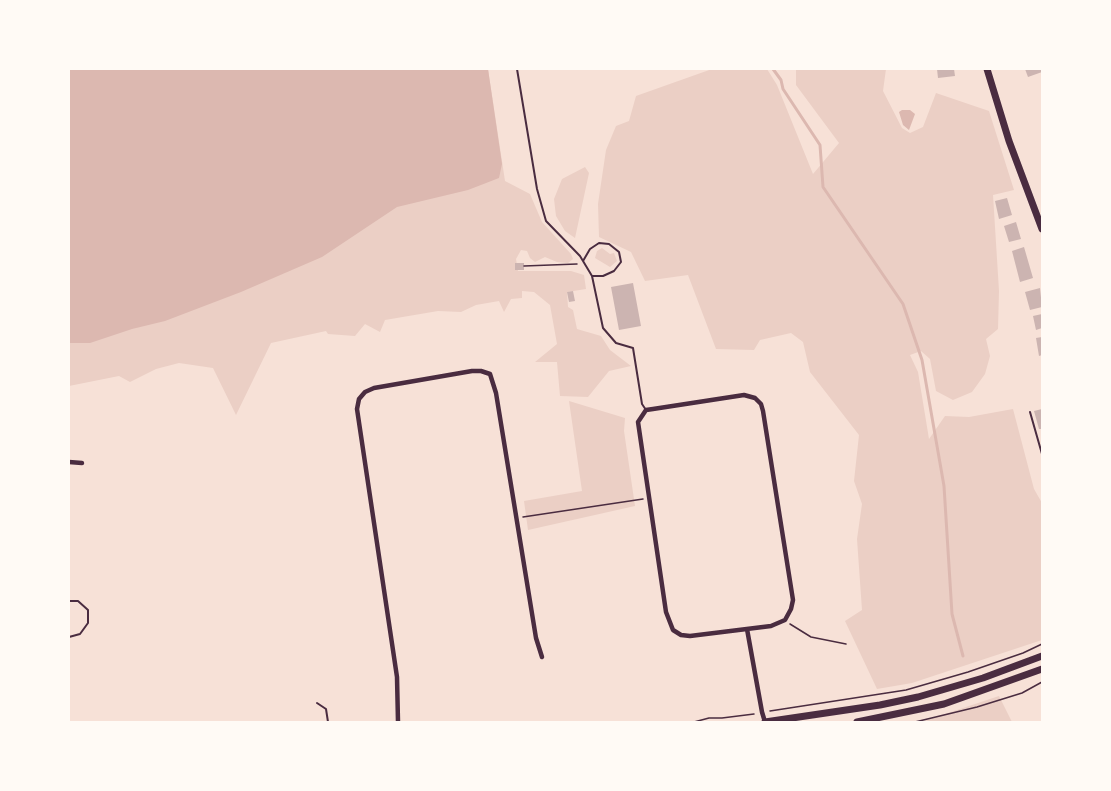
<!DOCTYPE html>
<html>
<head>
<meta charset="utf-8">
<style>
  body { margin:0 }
  #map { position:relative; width:1111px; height:791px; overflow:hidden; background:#f7e1d7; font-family:Poppins,sans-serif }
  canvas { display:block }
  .frame { position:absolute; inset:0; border:70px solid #fffaf5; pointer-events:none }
</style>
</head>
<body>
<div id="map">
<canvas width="1111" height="791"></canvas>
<div class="frame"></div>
</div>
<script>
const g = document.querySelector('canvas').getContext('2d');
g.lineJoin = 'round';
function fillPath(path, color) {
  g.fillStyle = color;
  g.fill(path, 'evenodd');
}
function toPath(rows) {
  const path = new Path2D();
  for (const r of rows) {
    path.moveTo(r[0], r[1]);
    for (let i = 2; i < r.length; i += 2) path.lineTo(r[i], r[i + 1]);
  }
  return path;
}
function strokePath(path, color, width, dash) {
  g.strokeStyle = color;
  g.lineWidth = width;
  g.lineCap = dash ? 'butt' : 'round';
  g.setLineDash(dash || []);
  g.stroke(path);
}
fillPath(toPath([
  [69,69,488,69,505,181,530,194,542,222,571,254,573,259,568,263,557,262,545,257,535,262,530,258,527,251,521,250,516,259,518,271,571,271,584,275,586,289,567,292,568,307,573,310,577,329,601,336,610,350,631,366,609,371,588,397,560,396,557,362,535,362,557,344,550,305,534,292,522,291,522,298,511,299,504,312,499,301,476,305,461,312,438,311,385,320,380,332,365,324,355,336,328,334,326,331,271,343,236,415,213,368,179,363,156,369,130,382,119,376,69,386],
  [712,69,767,69,777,85,813,174,839,143,796,85,796,69,886,69,883,91,902,128,910,133,923,127,936,93,989,111,1014,190,993,195,999,291,998,329,986,339,990,356,985,374,972,392,953,400,936,391,930,359,921,351,910,355,918,372,929,439,945,416,969,417,1013,409,1034,489,1042,503,1042,640,912,683,877,689,845,621,862,610,857,539,862,504,854,481,859,435,810,372,803,342,791,333,760,340,754,350,716,349,688,275,645,281,631,252,599,237,598,204,606,150,616,126,629,121,636,96],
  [585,167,589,173,575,238,565,231,556,216,554,199,562,179],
  [602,248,610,254,614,253,617,261,610,267,595,258,597,251],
  [569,401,625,418,624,431,635,506,528,530,524,501,582,491],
  [999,696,1012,722,921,722]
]), '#ebcfc5');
fillPath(toPath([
  [69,69,488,69,502,164,499,178,468,190,397,207,322,257,241,292,165,321,132,329,90,343,69,343],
  [902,110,910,110,915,114,909,130,903,125,899,112]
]), '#dcb8b0');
strokePath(toPath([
  [773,69,781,80,783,89,820,145,823,187,903,304,922,360,944,486,952,614,963,656]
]), '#dcb8b0', 3);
fillPath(toPath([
  [937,69,954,69,955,76,938,78],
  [1025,69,1042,69,1042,72,1028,77],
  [1007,198,1012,215,999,219,995,201],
  [1016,222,1021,239,1009,242,1004,226],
  [1024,247,1033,278,1020,282,1012,251],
  [515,263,524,263,524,270,515,270],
  [633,283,641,326,619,330,611,287],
  [1040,288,1042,307,1030,310,1025,292],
  [573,291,575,301,569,302,567,292],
  [1042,314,1042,328,1036,330,1033,316],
  [1042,337,1042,355,1039,356,1036,338],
  [1042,409,1042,429,1039,429,1034,411]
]), '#ccb4b1');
strokePath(toPath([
  [524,266,577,264],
  [523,517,643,499],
  [790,624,811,637,846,644],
  [770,711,906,690,968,672,1023,653,1042,644],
  [694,722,709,718,722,718,754,714],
  [915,722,977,707,1022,693,1042,682]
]), '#4a2c40', 1.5);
strokePath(toPath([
  [517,69,537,189,546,221,580,256,592,276,603,328,616,343,633,348,642,404,646,410],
  [583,261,590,249,599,243,609,244,619,252,621,262,614,271,603,276,592,276],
  [1030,412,1042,454],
  [69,601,78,601,88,610,88,623,80,634,69,637],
  [317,703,326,709,328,722]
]), '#4a2c40', 2);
strokePath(toPath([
  [744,395,755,398,761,404,763,411,793,600,791,609,785,620,771,626,690,636,681,635,673,630,666,612,638,422,646,410,653,409,744,395],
  [69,462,82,463],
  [747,629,762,712,765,722],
  [398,722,397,677,357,409,359,399,365,392,374,388,472,371,481,371,490,374,496,393,536,638,542,657]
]), '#4a2c40', 4.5);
strokePath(toPath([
  [987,69,1009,141,1042,229],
  [765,722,880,705,918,697,983,678,1042,656],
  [857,722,944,704,1042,669]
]), '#4a2c40', 7);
</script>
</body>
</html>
